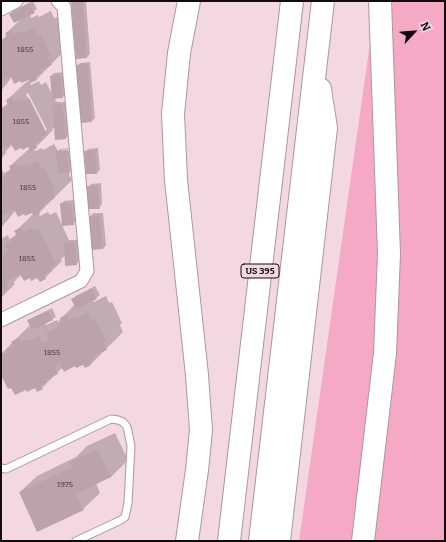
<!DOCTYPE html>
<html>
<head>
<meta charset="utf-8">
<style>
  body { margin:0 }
  #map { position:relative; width:446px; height:542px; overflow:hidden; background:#f3d8e1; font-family:Bitter,serif }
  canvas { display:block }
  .frame { position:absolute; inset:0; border:2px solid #130a0d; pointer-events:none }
  .north { position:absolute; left:394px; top:12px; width:40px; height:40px; -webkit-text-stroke:3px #f3d8e1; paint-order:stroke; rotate:64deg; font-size:11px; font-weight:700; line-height:16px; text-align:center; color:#130a0d }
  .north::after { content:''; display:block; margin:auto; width:14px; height:18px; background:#130a0d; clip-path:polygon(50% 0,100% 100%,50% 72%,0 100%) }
</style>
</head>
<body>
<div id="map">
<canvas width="446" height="542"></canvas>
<div class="frame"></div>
<div class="north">N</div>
</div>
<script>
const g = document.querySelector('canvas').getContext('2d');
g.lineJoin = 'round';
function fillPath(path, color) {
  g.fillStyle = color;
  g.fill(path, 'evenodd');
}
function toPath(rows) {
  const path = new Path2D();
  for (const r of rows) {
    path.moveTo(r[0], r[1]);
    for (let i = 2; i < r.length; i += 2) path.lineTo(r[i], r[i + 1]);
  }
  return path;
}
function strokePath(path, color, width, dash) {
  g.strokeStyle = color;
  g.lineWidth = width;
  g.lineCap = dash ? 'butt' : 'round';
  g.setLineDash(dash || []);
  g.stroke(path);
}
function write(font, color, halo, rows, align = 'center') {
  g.font = font + ' Bitter,serif';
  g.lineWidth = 4;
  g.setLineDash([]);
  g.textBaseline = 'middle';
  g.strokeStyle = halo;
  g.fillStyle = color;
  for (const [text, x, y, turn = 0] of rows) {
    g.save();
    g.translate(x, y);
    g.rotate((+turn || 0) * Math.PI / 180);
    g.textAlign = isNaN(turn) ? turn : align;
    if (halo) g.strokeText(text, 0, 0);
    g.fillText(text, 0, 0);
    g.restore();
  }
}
fillPath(toPath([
  [376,1,445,1,445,541,299,541]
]), '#f6a9c5');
fillPath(toPath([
  [33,1,37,9,30,14,31,18,38,15,39,17,51,11,54,18,57,17,67,38,68,47,36,80,30,82,31,85,39,81,41,85,46,82,52,94,51,76,54,73,64,72,66,94,62,97,54,98,57,102,66,102,69,135,66,138,56,139,55,126,52,129,53,130,34,149,35,151,42,148,43,150,54,144,58,151,60,149,70,148,70,149,61,150,61,152,70,151,72,169,69,174,72,180,39,213,40,216,48,212,50,215,56,212,69,240,78,240,80,261,76,264,66,255,61,259,62,261,45,278,38,276,30,277,21,275,14,282,15,284,1,298,1,236,2,238,8,235,10,240,17,233,16,231,34,213,33,211,24,213,16,210,1,228,1,170,2,170,5,175,11,168,10,166,30,148,29,146,21,146,13,144,6,151,6,153,1,159,1,108,2,109,8,103,7,100,24,84,30,80,29,78,12,77,1,91,1,41,7,35,6,33,20,20,10,14,13,11],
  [28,93,47,130,45,131,26,94],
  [72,1,86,1,90,54,87,57],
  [90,62,95,118,92,121,82,122,77,66,80,63],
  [98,148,100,170,97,173,85,152,88,149],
  [101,183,102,204,99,208,88,187,91,184],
  [74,200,76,221,73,224,61,204,64,201],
  [93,213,103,213,106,245,103,249,90,217],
  [95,286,100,295,93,300,94,302,106,296,109,303,112,302,122,323,120,325,123,332,91,364,86,367,84,363,63,367,42,388,1,373,1,354,30,325,29,321,32,318,52,308,56,317,45,323,46,325,57,320,58,322,75,304,73,299,76,296],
  [115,433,128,460,111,477,96,483,100,493,83,509,20,492,37,476,76,457,87,446]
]), '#0003');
fillPath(toPath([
  [71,1,83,1,87,58,76,59],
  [29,3,35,13,14,23,9,14],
  [34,27,37,35,40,33,51,56,48,57,52,65,40,70,42,73,35,77,37,80,30,83,29,80,21,83,20,81,14,84,11,76,1,81,1,43,2,43,1,40,7,37,5,33,12,30,14,34,21,31,22,33],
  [88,64,92,122,81,123,76,65],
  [61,75,63,98,52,99,50,76],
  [12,97,14,102,22,98,24,101,29,98,47,134,41,137,43,140,35,144,37,148,31,151,28,147,22,150,21,148,15,151,11,144,1,149,1,111,2,110,1,108,8,105,6,100],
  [63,104,66,139,55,140,52,105],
  [68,150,69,173,58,174,56,151],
  [95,150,97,174,86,174,84,151],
  [37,161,41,168,44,166,55,189,52,190,55,198,44,204,45,206,39,210,40,213,34,216,32,213,25,216,24,214,18,217,14,209,1,216,1,187,3,186,1,178,6,176,4,173,11,170,9,166,16,163,18,167,25,164,26,166],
  [87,186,98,186,100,209,88,209],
  [60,203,71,203,74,225,62,226],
  [100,215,103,249,92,250,89,216],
  [21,227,23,232,31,228,33,231,39,229,56,264,50,267,52,271,44,275,46,279,40,282,37,278,31,281,30,278,24,281,20,274,6,282,9,288,3,291,4,294,1,295,1,255,8,251,5,244,11,241,10,239,17,235,14,231],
  [75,242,77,265,65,266,64,243],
  [92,289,97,299,76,309,71,299],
  [48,311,53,320,32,330,27,320],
  [89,312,92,319,95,318,106,341,103,342,107,350,95,355,96,358,90,361,91,365,85,368,83,365,76,368,75,366,64,372,60,364,55,367,58,374,46,380,47,382,41,385,43,389,37,392,35,388,27,392,26,390,15,395,11,388,8,389,1,375,1,355,8,352,7,349,14,346,11,342,18,338,20,343,27,339,28,341,40,336,43,343,49,340,46,333,57,328,56,325,62,322,60,318,67,314,69,319,76,316,77,318],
  [98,449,111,477,76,494,84,510,37,532,19,492,72,467,69,462]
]), '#bca2ab');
const service = toPath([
  [1,468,6,469,111,419,118,420,123,422,127,427,131,446,128,503,125,517,121,520,76,541]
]);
const minor = toPath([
  [1,9,16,1],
  [1,320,81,281,87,271,64,7,58,1]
]);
const motorway = toPath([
  [187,541,197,470,201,430,197,375,176,180,173,114,179,53,189,1],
  [229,541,292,1],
  [260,541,323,1],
  [279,541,326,128,320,89],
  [363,541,385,353,389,254,380,1]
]);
strokePath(service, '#af969e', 9);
strokePath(minor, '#af969e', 15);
strokePath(motorway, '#af969e', 24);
strokePath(service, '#fff', 7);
strokePath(minor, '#fff', 13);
strokePath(motorway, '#fff', 22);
write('8px', '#3d3034', null, [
  ["1855",25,50],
  ["1855",21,122],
  ["1855",28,188],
  ["1855",27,259],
  ["1855",52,353],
  ["1975",65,485]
]);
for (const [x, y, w] of [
  [260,271,38]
]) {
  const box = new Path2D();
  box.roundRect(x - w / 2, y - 7, w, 14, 3);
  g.fillStyle = '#f3d8e1';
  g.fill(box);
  strokePath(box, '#130a0d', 1);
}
write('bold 9px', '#130a0d', null, [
  ["US 395",260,271]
]);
</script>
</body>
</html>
